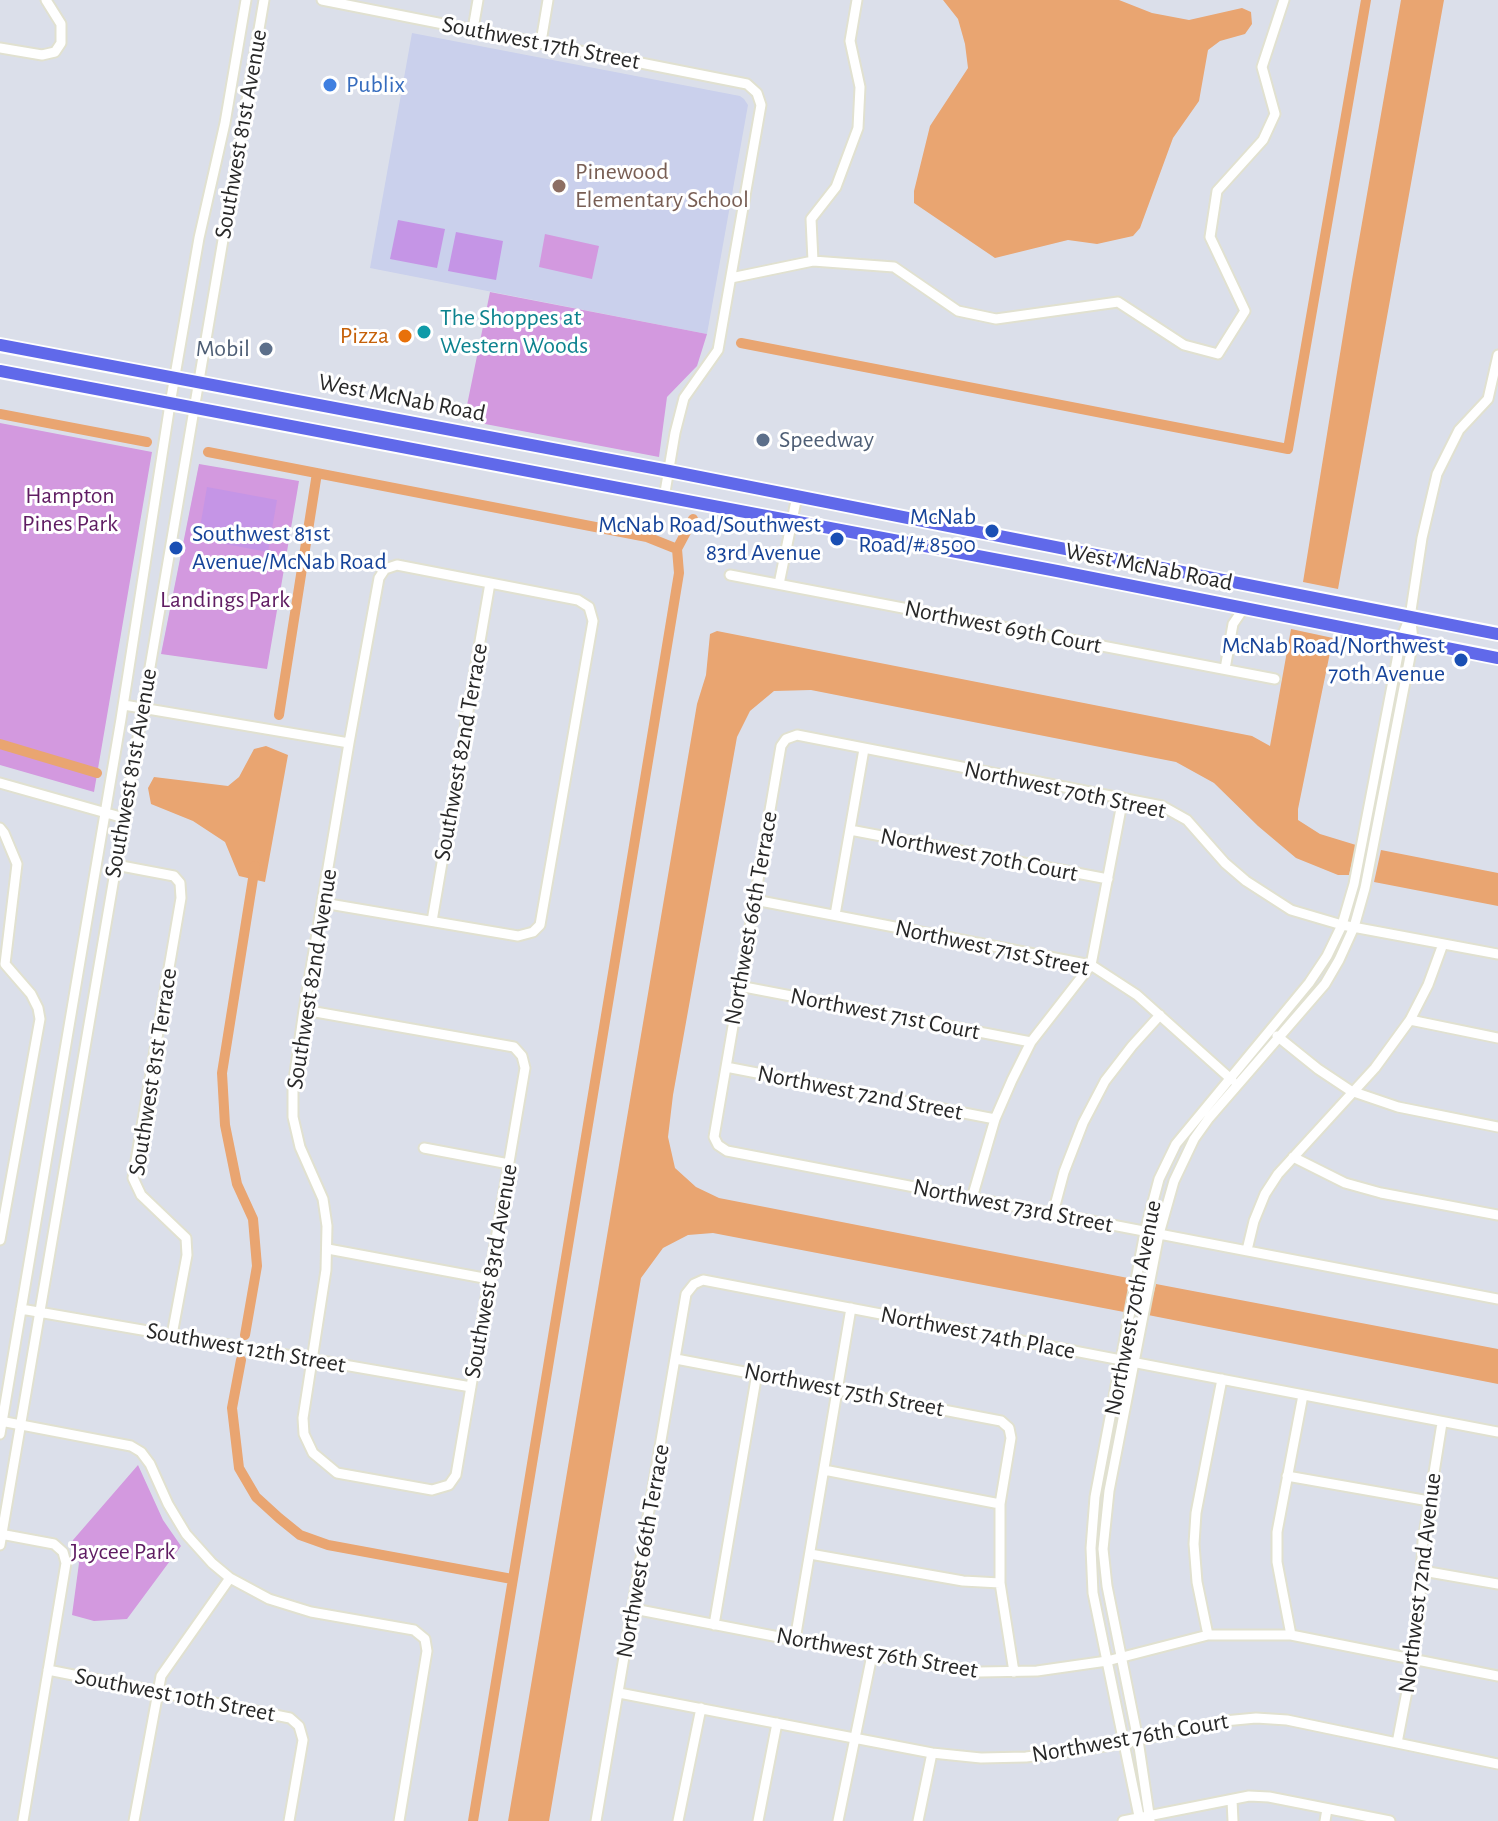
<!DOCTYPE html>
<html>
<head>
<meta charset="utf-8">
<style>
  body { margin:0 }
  canvas { display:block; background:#dbdfea }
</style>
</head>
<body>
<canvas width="1498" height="1821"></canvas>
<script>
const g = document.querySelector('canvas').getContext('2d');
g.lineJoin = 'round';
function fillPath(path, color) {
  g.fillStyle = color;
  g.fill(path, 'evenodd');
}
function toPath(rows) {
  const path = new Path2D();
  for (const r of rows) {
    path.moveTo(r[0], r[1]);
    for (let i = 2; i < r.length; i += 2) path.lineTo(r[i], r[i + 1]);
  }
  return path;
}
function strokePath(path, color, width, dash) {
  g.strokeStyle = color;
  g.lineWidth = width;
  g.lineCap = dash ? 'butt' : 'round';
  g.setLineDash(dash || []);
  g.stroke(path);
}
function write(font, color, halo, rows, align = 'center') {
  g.font = font + ' "Alegreya Sans",sans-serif';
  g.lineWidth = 6;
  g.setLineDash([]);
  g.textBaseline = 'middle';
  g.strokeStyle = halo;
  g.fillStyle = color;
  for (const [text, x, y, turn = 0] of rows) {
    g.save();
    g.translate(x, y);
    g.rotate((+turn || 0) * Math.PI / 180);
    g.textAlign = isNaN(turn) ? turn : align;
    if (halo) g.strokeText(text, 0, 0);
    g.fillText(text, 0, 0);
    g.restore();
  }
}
fillPath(toPath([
  [412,33,740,96,744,99,748,105,707,334,370,268]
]), '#cad0ec');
fillPath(toPath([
  [545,234,599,246,592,279,539,267],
  [490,292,707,334,697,366,667,397,659,457,464,420],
  [0,423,152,452,94,792,0,765],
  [199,464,299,481,267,669,161,654],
  [138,1465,163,1520,181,1546,127,1619,94,1621,72,1615,79,1563,72,1544,73,1540]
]), '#d399df');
fillPath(toPath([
  [398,220,445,229,437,268,390,259],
  [456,232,503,241,496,280,448,271],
  [207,487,277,500,268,552,198,539]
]), '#c595e6');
fillPath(toPath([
  [943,0,1119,0,1152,13,1189,20,1242,8,1251,12,1252,24,1245,34,1220,41,1208,50,1199,101,1173,138,1140,228,1133,236,1097,244,1068,240,995,258,914,203,914,191,930,126,968,68,965,44,958,19],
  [1401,0,1444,0,1338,589,1303,582,1352,280],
  [1291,629,1333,638,1298,809,1298,820,1320,834,1356,845,1349,875,1338,875,1296,858,1258,826,1214,783,1176,762,811,690,774,691,750,711,737,737,673,1095,668,1137,675,1168,696,1187,719,1198,1128,1278,1130,1279,1124,1312,713,1233,688,1235,663,1248,641,1278,549,1821,508,1821,697,704,706,675,710,634,717,631,1252,736,1270,746],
  [266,746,288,755,265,882,239,876,225,842,193,821,151,804,148,788,154,777,228,786,239,777,254,749],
  [1381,850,1498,873,1498,906,1374,882],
  [1156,1284,1498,1349,1498,1384,1148,1315]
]), '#e9a571');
strokePath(toPath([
  [741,343,1288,449,1366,0],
  [0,414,147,442],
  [208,452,647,537,677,549,679,573,473,1821],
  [677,549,693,519],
  [279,715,317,473],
  [0,744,97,773],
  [245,1335,257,1266,253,1219,237,1184,225,1125,222,1073,255,866],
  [241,1360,232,1408,239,1468,256,1497,279,1518,300,1535,328,1545,512,1579]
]), '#e9a571', 10);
const minor = toPath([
  [322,0,747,84,757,93,761,105,718,350,684,398,675,433,664,498],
  [473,29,478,0],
  [541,42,548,0],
  [0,48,42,55,55,52,61,43,61,24,46,0],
  [813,261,811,219,836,187,858,128,860,87,850,41,857,0],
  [731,278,813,261,894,267,958,311,996,319,1118,302,1184,345,1218,354,1245,311,1210,237,1217,191,1263,140,1275,114,1262,67,1284,0],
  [730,575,1275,679],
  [779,584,797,496],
  [1225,669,1233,624,1244,608],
  [124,705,349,743],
  [0,783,124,818],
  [0,828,4,833,17,864,5,964,31,994,38,1008,40,1019,0,1240],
  [850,830,1108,879],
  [116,865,174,876,180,883,181,898,133,1178,141,1195,186,1238,187,1255,172,1335],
  [755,900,1091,965,1137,995,1232,1080],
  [835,915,864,749],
  [432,921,490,583],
  [1498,954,1342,925,1291,910,1246,881,1225,863,1187,820,1162,806,797,735,786,739,781,746,714,1137,718,1145,727,1151,1498,1299],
  [739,986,1031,1042],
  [304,1010,514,1047,522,1056,525,1068,456,1475,449,1485,432,1490,337,1473,313,1453,304,1434,303,1418,326,1270,327,1226,323,1199,300,1147,293,1117,293,1087,304,1010,349,743,379,578,385,569,397,565,578,600,589,607,593,621,540,925,533,932,518,936,323,903],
  [1410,1020,1498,1038],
  [1277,1036,1318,1069,1351,1091,1398,1107,1498,1127],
  [726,1067,995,1119],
  [424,1148,509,1164],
  [1293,1157,1345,1183,1381,1193,1498,1215],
  [972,1198,995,1119,1012,1080,1031,1042,1091,965,1123,798],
  [1053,1213,1064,1172,1083,1123,1105,1081,1132,1046,1160,1015],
  [328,1249,489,1279],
  [1247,1250,1254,1221,1265,1194,1278,1174,1375,1068,1410,1020,1428,985,1443,944],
  [21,1309,471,1387],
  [676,1359,1001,1421,1009,1428,1011,1438,1000,1504,1000,1583,1014,1672],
  [0,1421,131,1446,141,1452,150,1464,168,1504,186,1534,212,1563,230,1578,269,1599,311,1612,414,1630,425,1639,427,1651,399,1821],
  [0,1434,121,719,170,404,199,238,225,123,246,0],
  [824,1470,1000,1504],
  [1287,1476,1429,1501],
  [0,1534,54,1544,63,1552,66,1563,23,1821],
  [0,1545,264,0],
  [810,1554,963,1581,1000,1583],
  [1423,1571,1498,1584],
  [634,1609,872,1655,979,1672,1037,1671,1107,1661,1208,1635,1291,1635,1498,1676],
  [714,1625,757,1373],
  [1208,1635,1197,1582,1194,1544,1196,1513,1222,1379],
  [1291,1635,1277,1562,1277,1532,1303,1395],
  [795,1640,851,1308],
  [48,1670,290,1718,299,1726,303,1740,289,1821],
  [619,1693,932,1753,981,1758,1026,1757,1066,1752,1124,1743,1224,1721,1256,1718,1287,1720,1498,1764],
  [1397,1743,1413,1660,1419,1615,1423,1541,1442,1423],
  [1232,1800,1233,1821],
  [134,1821,161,1676,230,1578],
  [596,1821,686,1294,694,1284,703,1280,1498,1432],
  [678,1821,701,1708],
  [758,1821,777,1723],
  [838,1821,872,1655],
  [918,1821,932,1753],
  [1123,1821,1249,1796,1269,1797,1390,1821],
  [1140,1821,1093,1593,1091,1548,1095,1497,1145,1232,1159,1179,1176,1144,1309,983,1327,956,1342,925,1354,884,1401,639,1410,617,1422,538,1437,474,1459,430,1488,399,1498,355],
  [1150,1821,1138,1740,1107,1586,1103,1549,1109,1491,1159,1234,1174,1181,1194,1139,1209,1118,1325,984,1339,960,1354,927,1365,888,1413,641,1411,621],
  [1325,1821,1327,1809]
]);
const major = toPath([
  [0,345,669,471,1498,634],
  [0,371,1057,571,1498,658]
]);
strokePath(minor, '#e1e1d0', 13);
strokePath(major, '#fff', 16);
strokePath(minor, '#fff', 9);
strokePath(major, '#6069ea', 12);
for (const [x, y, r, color] of [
  [330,85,8,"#3f7fe0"],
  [559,186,8,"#8d6e63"],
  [424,332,8,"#0f9aa8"],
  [405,336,8,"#e8710a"],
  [266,349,8,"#5c6f8a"],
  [763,440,8,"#5c6f8a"],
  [992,531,8,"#1a4fb4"],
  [837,539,8,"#1a4fb4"],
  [176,548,8,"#1a4fb4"],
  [1461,660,8,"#1a4fb4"]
]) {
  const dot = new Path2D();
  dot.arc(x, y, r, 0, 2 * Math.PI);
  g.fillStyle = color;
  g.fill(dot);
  strokePath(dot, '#fff', 3);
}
write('24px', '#282828', '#fff', [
  ["Southwest 17th Street",541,43,11],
  ["Southwest 81st Avenue",241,134,-80],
  ["West McNab Road",402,398,11],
  ["West McNab Road",1149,567,11],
  ["Northwest 69th Court",1003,627,11],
  ["Southwest 82nd Terrace",461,752,-80],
  ["Southwest 81st Avenue",131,773,-80],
  ["Northwest 70th Street",1065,790,12],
  ["Northwest 70th Court",979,855,11],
  ["Northwest 66th Terrace",751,918,-80],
  ["Northwest 71st Street",992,948,12],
  ["Southwest 82nd Avenue",312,979,-81],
  ["Northwest 71st Court",885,1014,11],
  ["Southwest 81st Terrace",153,1072,-81],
  ["Northwest 72nd Street",860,1093,11],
  ["Northwest 73rd Street",1013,1206,11],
  ["Southwest 83rd Avenue",491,1271,-80],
  ["Northwest 70th Avenue",1133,1308,-79],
  ["Northwest 74th Place",978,1333,11],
  ["Southwest 12th Street",246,1348,10],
  ["Northwest 75th Street",844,1390,11],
  ["Northwest 66th Terrace",643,1551,-80],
  ["Northwest 72nd Avenue",1420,1583,-83],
  ["Northwest 76th Street",877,1653,10],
  ["Southwest 10th Street",175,1695,11],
  ["Northwest 76th Court",1130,1738,-10]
]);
write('24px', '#366cbe', '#fff', [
  ["Publix",346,85]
], 'left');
write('24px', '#785e54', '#fff', [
  ["Pinewood",575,172],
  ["Elementary School",575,200]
], 'left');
write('24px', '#0d838f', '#fff', [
  ["The Shoppes at",440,318],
  ["Western Woods",440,346]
], 'left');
write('24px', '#c56008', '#fff', [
  ["Pizza",389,336]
], 'right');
write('24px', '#4e5e75', '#fff', [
  ["Mobil",250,349],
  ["Speedway",779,440,"left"]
], 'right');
write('24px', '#5f1c62', '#fff', [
  ["Hampton",70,496],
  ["Pines Park",70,524],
  ["Landings Park",225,600],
  ["Jaycee Park",123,1552]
]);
write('24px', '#164399', '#fff', [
  ["McNab",976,517],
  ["Road/# 8500",976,545],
  ["McNab Road/Southwest",821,525],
  ["83rd Avenue",821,553],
  ["Southwest 81st",192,534,"left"],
  ["Avenue/McNab Road",192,562,"left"],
  ["McNab Road/Northwest",1445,646],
  ["70th Avenue",1445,674]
], 'right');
</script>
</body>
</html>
